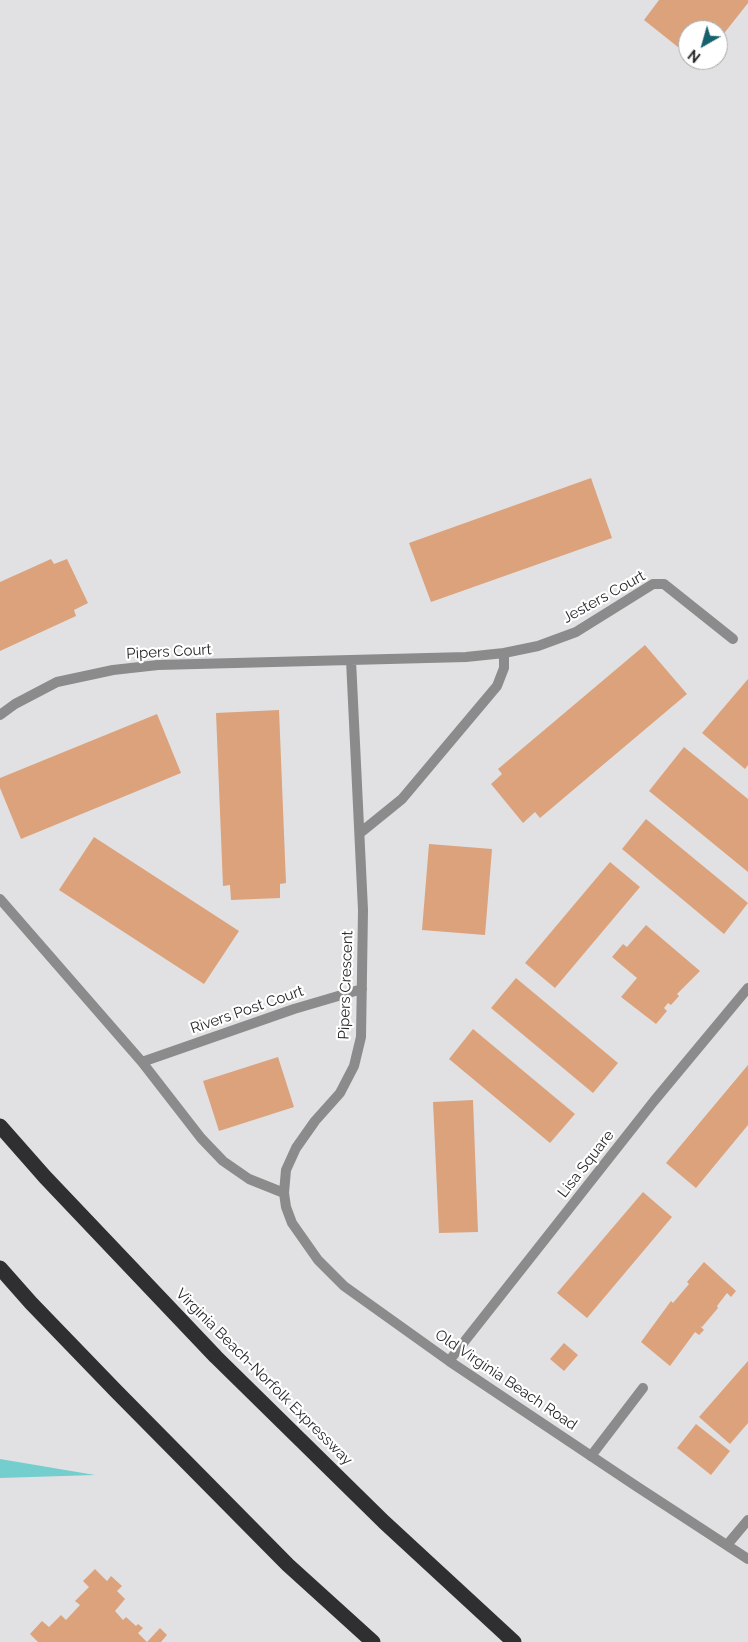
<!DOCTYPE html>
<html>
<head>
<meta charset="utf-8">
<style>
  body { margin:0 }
  #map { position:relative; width:748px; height:1642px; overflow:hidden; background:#e1e1e3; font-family:Raleway,sans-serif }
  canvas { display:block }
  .north { position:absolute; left:678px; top:20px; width:50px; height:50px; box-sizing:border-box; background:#fff; border:1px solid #a9a9a9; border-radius:50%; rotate:218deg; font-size:14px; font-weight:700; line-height:20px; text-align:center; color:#272728 }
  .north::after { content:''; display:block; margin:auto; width:18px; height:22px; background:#15616d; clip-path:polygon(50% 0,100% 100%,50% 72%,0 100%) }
</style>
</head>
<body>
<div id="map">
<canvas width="748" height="1642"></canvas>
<div class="north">N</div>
</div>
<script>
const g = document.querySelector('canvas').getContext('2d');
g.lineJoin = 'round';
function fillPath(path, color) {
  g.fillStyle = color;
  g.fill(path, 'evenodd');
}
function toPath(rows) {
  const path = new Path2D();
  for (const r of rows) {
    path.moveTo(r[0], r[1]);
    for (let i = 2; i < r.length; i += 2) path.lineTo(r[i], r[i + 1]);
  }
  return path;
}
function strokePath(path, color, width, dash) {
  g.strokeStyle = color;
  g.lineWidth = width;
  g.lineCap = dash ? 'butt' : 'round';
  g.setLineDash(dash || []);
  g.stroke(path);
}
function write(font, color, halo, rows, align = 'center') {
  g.font = font + ' Raleway,sans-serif';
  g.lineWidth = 4.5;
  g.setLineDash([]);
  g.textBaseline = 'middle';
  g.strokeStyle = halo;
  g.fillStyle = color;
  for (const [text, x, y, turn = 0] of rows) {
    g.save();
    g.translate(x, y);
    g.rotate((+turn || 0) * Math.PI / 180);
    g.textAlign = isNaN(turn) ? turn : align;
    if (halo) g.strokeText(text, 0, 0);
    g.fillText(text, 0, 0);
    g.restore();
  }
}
fillPath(toPath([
  [0,1459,95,1475,0,1478]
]), '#74cece');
fillPath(toPath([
  [659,0,748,0,748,3,718,41,718,30,688,30,688,55,644,20],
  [591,478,612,538,431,602,409,543],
  [51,559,54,564,67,559,88,603,74,610,76,616,0,651,0,582],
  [645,645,687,694,540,818,535,812,523,823,491,784,502,774,498,769],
  [748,679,748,765,745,769,702,733],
  [279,710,286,883,280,884,280,898,231,900,230,885,223,886,216,713],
  [157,714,181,773,21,839,0,788,0,778],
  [684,747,748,799,748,872,649,791],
  [646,819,748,903,724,934,622,849],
  [94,837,239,931,204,984,59,890],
  [429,844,492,849,485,935,422,930],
  [610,862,640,887,555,988,525,963],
  [646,925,700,971,677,994,679,996,671,1005,668,1003,664,1008,667,1011,656,1024,621,997,637,978,612,957,623,944,627,947],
  [516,978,618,1063,593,1093,491,1008],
  [473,1029,575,1114,550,1143,449,1059],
  [278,1057,294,1107,219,1131,203,1081],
  [748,1065,748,1125,696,1188,666,1163],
  [473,1100,478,1232,439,1233,433,1102],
  [643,1192,672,1217,587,1318,557,1293],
  [704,1262,736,1291,731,1297,727,1293,717,1306,718,1308,702,1327,700,1326,704,1330,699,1335,695,1332,670,1366,641,1342,671,1301,673,1303,689,1284,687,1282],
  [564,1343,578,1355,564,1371,550,1359],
  [748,1361,748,1423,730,1444,699,1417],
  [696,1424,730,1451,711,1475,677,1448],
  [95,1569,107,1581,111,1576,122,1586,117,1591,125,1599,115,1611,123,1620,126,1617,136,1626,138,1624,143,1628,138,1633,147,1642,160,1628,167,1635,161,1642,38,1642,30,1634,42,1621,49,1627,61,1615,66,1620,80,1605,75,1601,89,1587,83,1581]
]), '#dca27b');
strokePath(toPath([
  [591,1456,643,1388]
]), '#8b8b8c', 10);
strokePath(toPath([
  [351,660,363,910,361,1037,354,1066,340,1093,315,1121,296,1148,286,1170,284,1193,286,1207,292,1223,318,1260,344,1286,449,1361,636,1486,748,1559],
  [0,715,15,704,57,682,113,670,158,665,466,657,504,653,538,646,576,632,653,584,664,584,733,639],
  [360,833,402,799,497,686,504,668,504,653],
  [0,899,142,1062,201,1138,223,1161,249,1179,284,1193],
  [142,1062,294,1009,362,989],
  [449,1361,654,1101,748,988],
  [727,1545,748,1520]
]), '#8b8b8c', 10);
strokePath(toPath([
  [0,1126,45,1177,216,1357,384,1522,514,1642],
  [0,1268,31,1303,116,1391,288,1565,373,1642]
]), '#2f2f31', 15);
write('15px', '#272728', '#fff', [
  ["Jesters Court",604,597,-29],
  ["Pipers Court",169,652,-3],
  ["Pipers Crescent",346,985,-88],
  ["Rivers Post Court",247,1010,-19],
  ["Lisa Square",586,1164,-52],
  ["Virginia Beach-Norfolk Expressway",264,1377,45],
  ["Old Virginia Beach Road",506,1380,34]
]);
</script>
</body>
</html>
